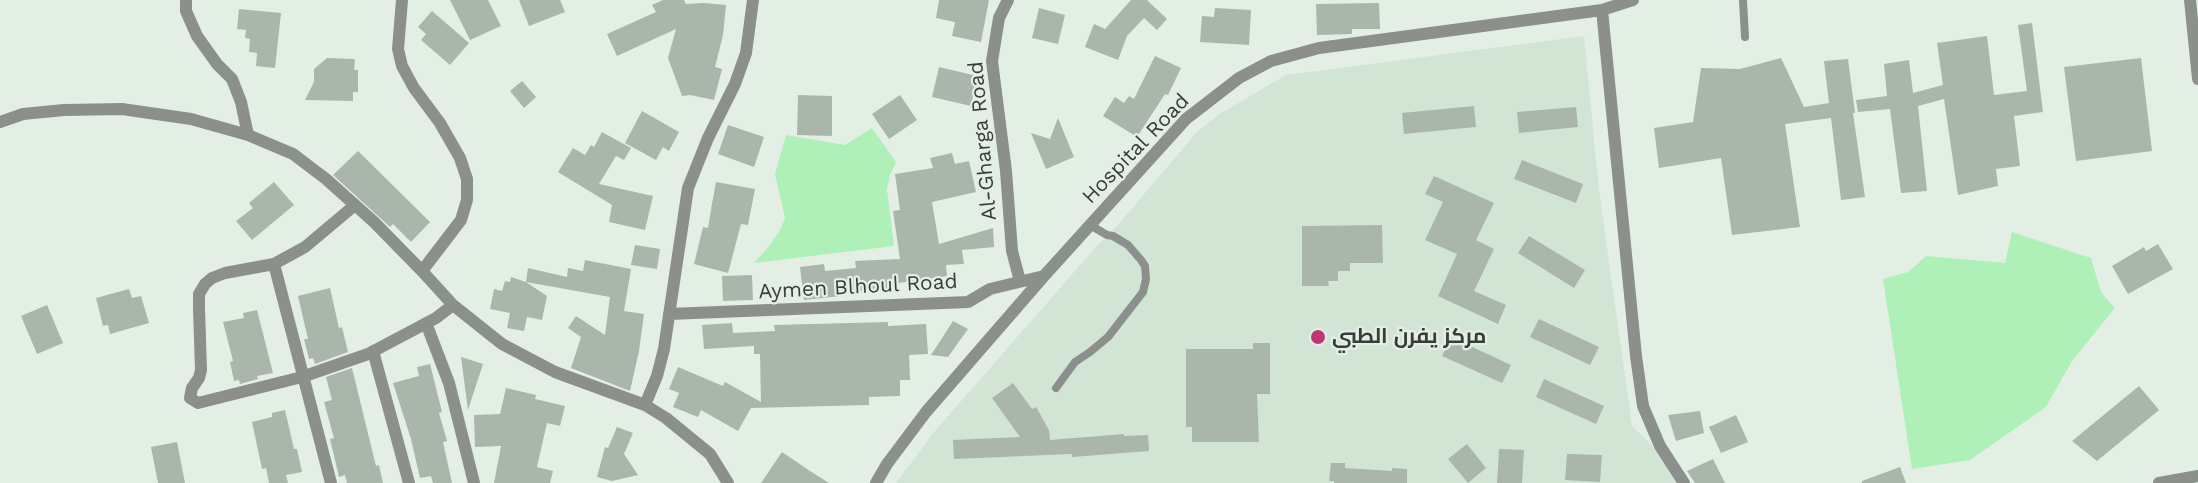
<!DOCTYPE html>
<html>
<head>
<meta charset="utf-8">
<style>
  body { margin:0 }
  canvas { display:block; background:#e3efe4 }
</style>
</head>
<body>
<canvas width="2198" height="483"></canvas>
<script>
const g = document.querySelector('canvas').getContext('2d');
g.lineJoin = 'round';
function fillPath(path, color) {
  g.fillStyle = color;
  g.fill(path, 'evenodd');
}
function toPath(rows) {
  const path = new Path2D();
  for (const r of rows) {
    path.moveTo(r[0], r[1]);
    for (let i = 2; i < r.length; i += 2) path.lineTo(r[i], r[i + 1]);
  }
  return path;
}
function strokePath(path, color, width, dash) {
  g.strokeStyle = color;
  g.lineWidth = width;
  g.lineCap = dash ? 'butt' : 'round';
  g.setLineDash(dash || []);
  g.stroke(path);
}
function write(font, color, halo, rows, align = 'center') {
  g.font = font + ' "Work Sans",Cairo,sans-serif';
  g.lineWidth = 4.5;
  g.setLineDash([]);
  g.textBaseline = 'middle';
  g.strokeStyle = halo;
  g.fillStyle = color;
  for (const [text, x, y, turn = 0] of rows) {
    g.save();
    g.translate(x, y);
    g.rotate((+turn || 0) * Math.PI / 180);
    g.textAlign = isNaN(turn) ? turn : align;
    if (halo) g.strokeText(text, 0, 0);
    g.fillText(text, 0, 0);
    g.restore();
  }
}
fillPath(toPath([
  [1584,36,1599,190,1632,426,1650,443,1679,483,896,483,934,432,1095,248,1117,226,1197,132,1221,113,1286,75]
]), '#d2e5d4');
fillPath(toPath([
  [872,128,896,162,890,175,887,189,894,246,754,263,769,246,780,230,785,218,775,174,786,135,845,145],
  [2012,232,2091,258,2100,289,2104,296,2115,308,2072,361,2046,407,1970,460,1912,469,1883,279,1908,272,1926,256,2005,263]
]), '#aff0b8');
fillPath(toPath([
  [450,0,488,0,501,26,470,40],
  [519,0,560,0,565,12,529,26],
  [663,0,684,0,686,4,704,3,726,5,723,35,715,67,722,69,714,100,690,95,682,96,668,58,676,29,617,56,607,34,656,12,652,5],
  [939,0,989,0,981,42,952,36,955,22,936,18],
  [1131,0,1147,0,1167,19,1157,30,1144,18,1127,36,1118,60,1085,47,1094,24,1105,29],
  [1379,3,1380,29,1352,29,1352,34,1317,35,1316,4],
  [1039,8,1065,15,1058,44,1032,38],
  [1215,8,1251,10,1249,45,1200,42,1202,16,1214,17],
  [239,9,281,13,275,68,256,66,257,53,249,52,250,39,245,38,246,30,237,29],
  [432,11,469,43,450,65,421,40,426,34,418,27],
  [2032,23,2043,112,2014,116,2020,166,1996,169,1998,186,1958,195,1944,99,1918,106,1927,191,1901,193,1890,109,1858,112,1856,100,1887,96,1884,64,1909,60,1913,93,1943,85,1937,43,1987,36,1994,95,2027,91,2018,25],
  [1155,56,1181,68,1168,95,1165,94,1137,137,1103,116,1115,97,1124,103,1129,96,1134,99],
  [327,58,355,59,354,70,358,70,358,92,353,92,353,101,305,100,314,82,314,69],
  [1781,58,1804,107,1829,103,1824,61,1848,59,1855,113,1853,113,1865,197,1841,200,1831,118,1785,124,1800,227,1732,235,1721,158,1659,168,1654,128,1693,122,1701,68,1740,69],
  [2141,58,2152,151,2076,161,2064,67],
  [939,67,977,76,971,106,932,97],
  [522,81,536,97,524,108,510,91],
  [798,95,832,96,832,136,797,135],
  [900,95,917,120,889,139,872,114],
  [1474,106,1476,127,1404,134,1402,113],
  [1576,107,1578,127,1519,133,1517,112],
  [642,111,679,132,669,151,663,147,656,160,625,143],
  [1058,118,1074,157,1046,169,1031,133,1050,139],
  [728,125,764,137,754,167,718,154],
  [602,132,631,148,624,160,616,156,599,184,653,196,645,230,609,222,612,205,558,172,573,148,585,155,591,145,594,147],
  [358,151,430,222,411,242,393,224,390,227,333,175],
  [952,153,955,164,969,161,976,192,932,202,939,244,993,228,994,247,962,250,964,264,946,265,947,276,892,284,892,290,841,292,841,296,804,300,800,267,824,264,825,271,856,268,855,261,900,259,893,211,900,210,895,174,933,168,930,158],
  [1522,160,1583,184,1576,203,1514,179],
  [1434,176,1494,203,1476,240,1494,249,1474,291,1506,305,1498,324,1438,296,1457,254,1425,240,1443,202,1425,194],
  [274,182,294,205,252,240,236,221,253,208,249,203],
  [716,182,755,189,748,225,741,224,728,273,694,264,703,227,708,228,711,210,713,210,711,209],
  [1382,225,1383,263,1350,263,1350,271,1338,271,1338,281,1328,281,1329,286,1302,286,1302,226],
  [1529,236,1585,270,1574,288,1518,253],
  [2158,244,2173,269,2128,294,2112,266,2144,247,2146,251],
  [635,245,660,249,657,269,631,265],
  [585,260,631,269,624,311,644,314,639,351,630,391,571,368,581,337,568,328,576,316,605,335,610,297,526,282,547,296,542,320,527,317,524,331,507,328,510,313,490,309,494,289,502,291,505,281,510,282,511,277,526,282,528,268,567,277,568,268,583,271],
  [752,275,753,300,723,301,722,276],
  [330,288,339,328,342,327,348,352,315,364,313,358,309,359,304,339,308,339,298,296],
  [129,289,132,298,141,296,149,323,110,334,108,325,103,326,96,298],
  [47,305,63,343,37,354,21,316],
  [257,310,273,373,257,376,258,379,240,384,239,380,234,381,230,362,233,361,223,322,244,318,243,313],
  [1539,319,1599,347,1590,365,1530,337],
  [953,321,968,329,948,357,931,355],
  [888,322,888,326,926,324,928,354,909,355,910,380,900,380,900,396,869,397,869,405,751,408,738,431,701,410,698,417,673,407,679,393,669,389,678,367,723,386,725,382,761,402,760,354,754,354,754,346,704,349,702,325,732,323,733,333,775,331,774,325],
  [1451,337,1511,365,1502,383,1442,356],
  [1253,343,1270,343,1270,394,1257,394,1259,442,1192,442,1192,427,1186,427,1186,349,1253,349],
  [461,357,483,364,468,410],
  [430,364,442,412,439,413,447,441,443,442,452,483,433,483,431,476,420,478,411,439,393,383,419,376,417,367],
  [352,368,376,466,379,465,383,483,347,483,345,475,339,477,330,439,334,438,324,402,332,400,326,377],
  [1544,379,1604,406,1596,424,1536,397],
  [1013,383,1032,409,1036,407,1049,430,1050,440,1124,434,1124,436,1148,435,1149,451,1072,457,1072,454,954,459,953,440,1020,437,992,398],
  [2139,386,2159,410,2097,461,2072,441],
  [506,388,536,395,535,399,565,406,560,426,547,423,537,467,553,471,550,483,494,483,501,446,475,447,474,415,500,414],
  [285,410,294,449,297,449,302,472,286,475,288,483,269,483,266,468,262,469,252,422,272,417,272,413],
  [1700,411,1704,433,1676,441,1668,415],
  [1736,415,1748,442,1721,453,1709,427],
  [617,427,633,433,624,454,638,475,612,481,597,477,605,447,608,448],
  [177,442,185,483,158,483,151,447],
  [1467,444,1486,468,1468,483,1448,459],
  [1499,449,1524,450,1522,483,1497,483],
  [782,452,810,471,829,483,761,483],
  [1567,454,1602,455,1600,482,1565,480],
  [1713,459,1725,483,1695,483,1687,471],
  [1331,463,1345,463,1345,468,1392,471,1392,468,1407,469,1407,483,1334,483,1334,481,1329,481],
  [1900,467,1906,483,1862,483,1862,481]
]), '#aab6ab');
strokePath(toPath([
  [1743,0,1745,37],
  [1056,388,1075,362,1090,352,1108,337,1143,292,1146,279,1145,266,1141,260,1128,245,1113,236,1107,235,1090,225]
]), '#8b908c', 8);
strokePath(toPath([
  [186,0,186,11,197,36,217,64,232,79,241,102,248,135],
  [402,0,398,49,402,66,414,88,440,123,460,158,467,179,467,200,461,220,422,271],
  [1008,0,999,18,992,61,1006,171,1012,251,1020,281],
  [2190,0,2198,79],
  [1602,10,1636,356,1643,406,1660,446,1684,483],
  [0,122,23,114,64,110,122,109,191,119,248,135,293,154,326,179,374,222,422,271,453,305],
  [355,205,305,247,274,264,225,273,212,278,205,284,199,294,199,309,201,370,199,378,192,388,190,398,198,403,302,377,368,354,436,318,453,305,502,344,555,372,645,405,666,418,710,454,728,483],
  [274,264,331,483],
  [669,314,968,302,990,289,1044,276],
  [426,323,449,383,474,483],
  [373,351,409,483],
  [645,405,657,376,664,349,688,188,708,138,735,84,746,53,753,0],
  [876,483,887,464,926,412,1044,276,1186,119,1239,78,1271,61,1319,48,1602,10,1633,0],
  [2159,483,2198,476]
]), '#8b908c', 12);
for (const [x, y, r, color] of [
  [1318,337,8,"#bf3672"]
]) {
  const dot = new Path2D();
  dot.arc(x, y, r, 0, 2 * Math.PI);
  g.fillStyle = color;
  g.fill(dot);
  strokePath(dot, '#e3efe4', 2);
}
write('21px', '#393d39', '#e3efe4', [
  ["Al-Gharga Road",983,141,-95],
  ["Hospital Road",1136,149,-46],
  ["Aymen Blhoul Road",858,287,-3]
]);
write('bold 21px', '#393d39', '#e3efe4', [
  ["مركز يفرن الطبي",1332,337]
], 'left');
</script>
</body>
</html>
